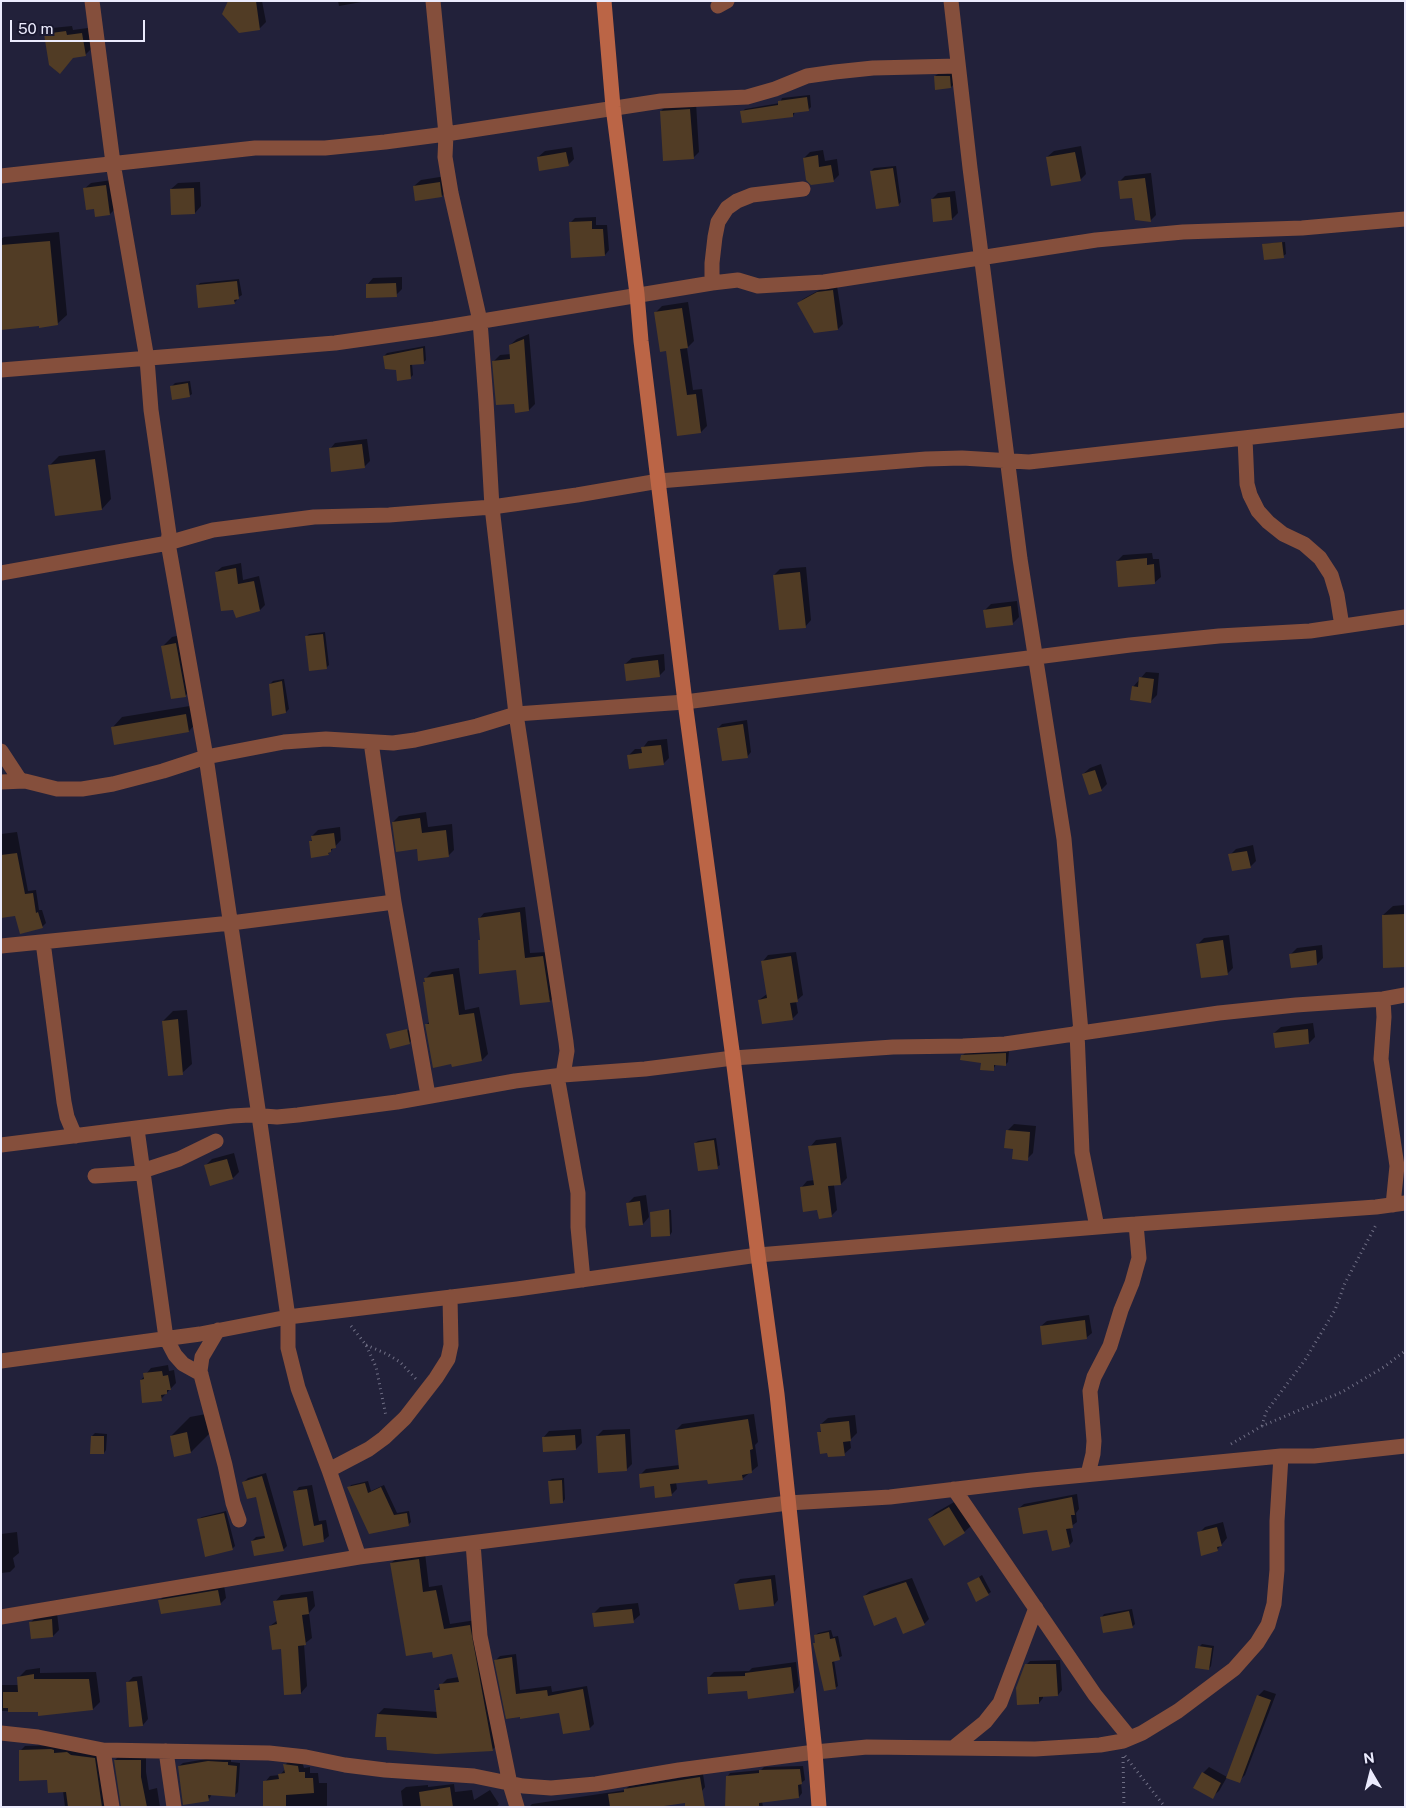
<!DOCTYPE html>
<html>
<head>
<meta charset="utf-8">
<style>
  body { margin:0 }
  #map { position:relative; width:1406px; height:1808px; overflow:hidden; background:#22213a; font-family:"Public Sans",sans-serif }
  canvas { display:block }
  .frame { position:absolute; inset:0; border:2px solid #ebebfd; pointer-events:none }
  .north { position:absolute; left:1346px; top:1748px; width:50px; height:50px; -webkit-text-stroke:4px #191830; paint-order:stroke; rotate:352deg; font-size:14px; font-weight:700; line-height:20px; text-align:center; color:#ebebfd }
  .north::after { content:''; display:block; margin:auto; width:18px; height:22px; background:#ebebfd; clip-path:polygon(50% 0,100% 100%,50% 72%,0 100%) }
  .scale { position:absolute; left:10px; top:20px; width:135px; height:22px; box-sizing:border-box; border:2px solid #ebebfd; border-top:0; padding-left:6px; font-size:15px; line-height:18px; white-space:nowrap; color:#ebebfd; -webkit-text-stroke:4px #191830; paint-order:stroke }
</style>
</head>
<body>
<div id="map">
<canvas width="1406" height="1808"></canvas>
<div class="frame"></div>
<div class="north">N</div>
<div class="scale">50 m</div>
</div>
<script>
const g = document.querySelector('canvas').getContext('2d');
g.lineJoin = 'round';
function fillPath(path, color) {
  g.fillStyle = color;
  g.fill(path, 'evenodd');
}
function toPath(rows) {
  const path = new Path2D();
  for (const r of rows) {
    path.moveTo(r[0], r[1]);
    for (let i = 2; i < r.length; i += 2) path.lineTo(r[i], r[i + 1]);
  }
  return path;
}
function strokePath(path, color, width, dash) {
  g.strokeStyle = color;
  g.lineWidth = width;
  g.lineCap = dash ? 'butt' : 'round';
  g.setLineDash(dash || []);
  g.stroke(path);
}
fillPath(toPath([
  [229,1,262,1,266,22,259,29],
  [338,1,367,1,339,6],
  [72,26,73,30,88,28,91,49,85,55,46,35,52,28],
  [952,73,954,84,951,87,935,76,938,74],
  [810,95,811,107,809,109,795,112,793,116,742,112,745,109,780,103,782,98],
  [696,103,699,152,693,158,661,111,667,105],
  [1081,146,1086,174,1080,180,1047,157,1054,151],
  [572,147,574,159,568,165,538,157,545,151],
  [823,150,825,161,837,159,839,175,833,181,804,158,810,152],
  [896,166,901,202,898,205,871,171,874,168],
  [1151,173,1156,215,1150,221,1133,196,1119,182,1125,176],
  [446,176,448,190,442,196,414,186,421,180],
  [112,180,116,208,110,214,95,207,84,189,91,183],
  [200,182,201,206,195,213,171,189,178,183],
  [955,191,958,213,952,219,932,199,938,193],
  [596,217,596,225,607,225,609,250,605,255,570,223,575,218],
  [59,232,67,315,57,324,1,318,1,239,4,237],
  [1285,242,1286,254,1283,256,1263,244],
  [402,277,402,289,396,295,367,285,373,278],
  [239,279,242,295,237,298,237,300,234,303,197,286,200,283],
  [837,286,843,324,838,329,814,332,799,303,803,299,823,288],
  [688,302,694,341,687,348,693,390,702,389,707,426,701,432,667,350,656,312,662,306],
  [529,334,535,404,529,410,515,403,494,361,500,355,511,354,510,345,517,339],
  [425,346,426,360,424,362,412,364,413,375,410,378,397,369,384,356,387,353],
  [190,381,192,394,189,396,172,386,175,383],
  [367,439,370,461,364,467,330,449,335,443],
  [105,450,111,499,102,509,49,466,59,456],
  [1152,553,1153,559,1159,559,1161,577,1154,583,1117,561,1123,555],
  [241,563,243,580,259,576,265,605,260,610,216,572,222,567],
  [806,567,811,620,805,627,774,575,780,569],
  [1017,601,1019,617,1013,623,985,610,991,604],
  [325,632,329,665,326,668,306,637,309,634],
  [186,634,195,686,185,696,163,646,172,637],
  [664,654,665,670,659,676,625,664,632,658],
  [1146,672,1159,673,1157,695,1151,701,1133,687],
  [284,679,289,709,286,712,270,684,273,681],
  [196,705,198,721,189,731,113,727,122,717],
  [747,720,751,752,747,757,718,728,722,724],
  [667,739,669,758,663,764,628,756,635,749,642,749,648,741],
  [1101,764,1107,784,1101,790,1083,774,1090,768],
  [426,812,428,827,452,824,454,850,448,856,418,848,393,822,399,816],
  [340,827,341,840,328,854,310,842,313,839,312,836,318,830],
  [17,832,28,891,36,890,39,910,42,910,46,923,42,927,16,915,1,917,1,834],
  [1253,845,1256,861,1250,867,1230,855,1236,849],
  [1405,905,1405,966,1383,915,1393,906],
  [525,907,530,953,548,952,555,996,550,1001,521,1004,517,969,481,939,479,919,484,913],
  [1229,935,1233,968,1227,974,1198,944,1204,938],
  [1322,945,1323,958,1317,964,1291,954,1297,948],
  [796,952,803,995,796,1001,798,1013,792,1019,759,1000,767,994,763,961,768,955],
  [459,968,465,1010,479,1007,488,1054,482,1060,453,1066,426,1025,430,1021,426,978,432,972],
  [187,1010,192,1064,182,1073,163,1021,173,1011],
  [1313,1023,1315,1037,1309,1043,1274,1033,1281,1027],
  [410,1030,412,1040,409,1043,388,1034],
  [1009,1051,1008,1062,1005,1065,996,1064,993,1070,982,1062,962,1056,965,1053],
  [1014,1124,1036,1126,1033,1153,1027,1159,1008,1130],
  [841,1137,847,1178,841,1184,834,1185,837,1210,831,1216,818,1209,801,1188,807,1181,815,1180,810,1147,816,1140],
  [716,1138,720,1165,717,1167,695,1143,698,1141],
  [234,1153,239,1172,233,1178,206,1165,212,1159],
  [646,1195,649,1217,643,1224,628,1203,634,1197],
  [671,1210,672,1232,670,1235,651,1212],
  [1089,1315,1092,1333,1086,1338,1041,1326,1047,1321],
  [168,1365,169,1371,174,1370,176,1383,161,1399,141,1380,151,1368],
  [206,1414,210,1433,191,1452,171,1436,190,1417],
  [754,1414,758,1442,755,1445,758,1466,742,1479,709,1478,676,1482,677,1489,671,1495,640,1475,646,1469,680,1465,676,1430,682,1424],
  [855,1415,857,1433,850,1440,851,1448,844,1454,819,1433,822,1430,821,1424,828,1418],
  [581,1429,582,1443,576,1449,543,1438,549,1431],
  [630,1429,632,1464,626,1470,597,1436,603,1430],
  [95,1433,107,1434,106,1450,104,1453,92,1436],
  [266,1473,287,1546,283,1550,252,1541,256,1537,265,1536,256,1495,244,1482,248,1478],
  [564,1478,565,1499,563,1502,549,1481,552,1479],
  [368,1481,371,1491,384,1485,397,1513,409,1511,411,1522,408,1525,349,1488,351,1485],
  [312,1485,319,1521,326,1520,329,1536,324,1540,304,1544,295,1492,299,1487],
  [1077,1494,1079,1509,1076,1513,1077,1522,1070,1527,1073,1541,1069,1546,1048,1528,1019,1508,1024,1504],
  [956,1501,971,1526,964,1532,944,1544,929,1519,935,1513],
  [226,1511,235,1546,232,1549,199,1519,202,1517],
  [1223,1522,1227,1538,1217,1550,1199,1533,1205,1527],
  [17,1532,19,1553,13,1558,15,1567,10,1572,1,1573,1,1534],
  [425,1553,429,1587,442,1585,450,1624,476,1620,498,1744,492,1750,387,1736,378,1714,384,1708,438,1712,435,1691,447,1679,459,1677,453,1653,433,1651,391,1563,398,1557],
  [775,1575,778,1600,774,1605,735,1584,740,1579],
  [982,1575,991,1592,988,1594,968,1584],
  [912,1578,929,1619,924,1624,896,1615,864,1596,870,1591],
  [224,1585,226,1598,220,1604,159,1601,165,1595],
  [313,1591,315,1606,309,1613,312,1638,304,1644,307,1686,301,1693,283,1647,270,1626,278,1620,275,1602,281,1595],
  [638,1603,640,1615,633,1621,594,1613,600,1607],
  [1132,1609,1135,1624,1133,1626,1104,1632,1102,1617,1104,1614],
  [57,1613,59,1630,53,1636,31,1622,37,1616],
  [831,1630,833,1637,838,1636,842,1656,834,1660,838,1686,835,1688,814,1644,816,1642,815,1636,818,1633],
  [1202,1644,1214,1646,1211,1666,1209,1669,1199,1647],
  [516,1654,520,1690,551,1686,552,1692,587,1686,594,1724,590,1728,564,1733,560,1712,521,1718,496,1660,500,1656],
  [1060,1660,1062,1690,1058,1695,1043,1695,1043,1698,1039,1703,1026,1665,1030,1661],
  [796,1662,799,1686,794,1692,748,1690,708,1678,714,1672,749,1671,752,1668],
  [40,1668,40,1673,96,1672,100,1702,93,1709,1,1711,1,1685,19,1685,19,1677,26,1670],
  [142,1676,148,1719,143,1725,127,1683,133,1677],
  [1264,1690,1276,1694,1245,1775,1239,1781,1258,1696],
  [57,1745,99,1753,109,1807,65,1807,63,1791,20,1751,25,1746],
  [120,1755,146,1756,146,1772,149,1790,157,1788,160,1807,122,1807,115,1760],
  [212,1758,231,1759,231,1762,240,1763,238,1792,235,1795,212,1794,209,1799,179,1766,183,1763],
  [291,1759,302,1761,304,1768,310,1767,310,1773,318,1773,319,1783,327,1783,327,1807,265,1807,265,1782,270,1776,280,1775,286,1768,285,1765],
  [803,1766,805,1780,801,1783,802,1793,799,1797,762,1801,763,1807,738,1807,727,1777,730,1773,761,1770,764,1767],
  [1209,1767,1227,1777,1219,1791,1212,1797,1203,1773],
  [703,1774,705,1787,702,1791,656,1807,529,1807,532,1804,613,1792,625,1790,629,1786],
  [454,1784,455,1792,472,1790,474,1800,490,1790,499,1804,496,1807,403,1807,401,1791,406,1787,428,1785,428,1787]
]), '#0007');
fillPath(toPath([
  [228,1,256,1,260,30,239,33,222,14],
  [66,31,67,35,82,33,86,56,73,58,60,74,49,65,44,34],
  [934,76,950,76,951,88,935,90],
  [807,97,809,111,793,113,793,117,742,123,740,111,778,105,778,101],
  [690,109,694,159,663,161,660,111],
  [566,152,569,166,539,171,537,157],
  [1075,152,1081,181,1051,186,1046,157],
  [818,155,819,167,831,165,834,182,811,185,806,180,803,158],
  [893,168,899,206,876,209,870,171],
  [1145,178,1151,222,1135,220,1132,198,1120,199,1118,181],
  [440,182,442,197,415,201,413,186],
  [106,185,110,215,95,217,94,209,86,210,83,188],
  [194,188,195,214,171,215,170,189],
  [950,197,952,220,933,222,931,199],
  [592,221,592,229,603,229,605,256,571,258,569,222],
  [50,241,58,325,39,328,39,326,1,330,1,245],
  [1282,242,1284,258,1264,260,1262,244],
  [237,281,239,299,234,300,235,304,198,308,196,285],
  [396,283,397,297,366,298,366,284],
  [833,290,838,330,814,333,797,303,817,292],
  [682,308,688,348,680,349,687,395,696,394,701,433,677,436,666,351,660,352,654,312],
  [524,339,529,411,515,413,514,404,496,405,492,361,510,359,509,345],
  [423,348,424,364,410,365,411,379,397,381,396,370,385,369,383,356],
  [188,383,190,397,172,400,170,386],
  [362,444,365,468,331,472,329,448],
  [95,459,102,510,55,516,48,465],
  [1147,558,1147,565,1154,564,1155,584,1118,587,1116,561],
  [236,568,238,584,254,581,260,611,236,618,233,610,221,611,215,572],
  [800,572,806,628,779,630,773,575],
  [1011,606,1013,625,986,628,983,610],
  [323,634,327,669,309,671,305,636],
  [176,643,186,697,171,699,161,646],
  [658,660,660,677,626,681,624,664],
  [1139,677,1154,679,1151,703,1130,700,1132,686,1138,687],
  [282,681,286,713,272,716,269,684],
  [186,714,189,732,114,745,111,727],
  [743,724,748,758,722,761,717,728],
  [661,745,664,765,629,769,627,755,642,753,641,747],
  [1095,770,1102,791,1089,795,1082,774],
  [420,818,422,833,446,830,449,857,418,861,417,849,396,852,392,822],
  [334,833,336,848,331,849,331,852,328,853,329,855,311,858,309,841,312,841,311,836],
  [1247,851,1251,868,1232,871,1228,854],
  [17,853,25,894,33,893,36,913,38,912,43,928,20,934,15,916,1,918,1,855],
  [520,912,525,958,543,956,550,1002,520,1005,516,970,479,974,478,940,480,940,478,918],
  [1405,914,1405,967,1383,968,1382,915],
  [1223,940,1228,975,1201,978,1196,944],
  [1316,950,1317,965,1291,968,1289,954],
  [791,956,798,1002,790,1003,793,1020,762,1024,758,1000,767,998,761,961],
  [453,974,459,1015,474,1013,482,1061,452,1067,451,1064,433,1068,425,1024,429,1024,423,982,425,982,424,978],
  [178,1019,183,1075,168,1076,162,1021],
  [407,1029,410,1044,390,1049,386,1034],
  [1308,1029,1309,1044,1275,1048,1273,1033],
  [1006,1053,1006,1066,994,1065,994,1071,980,1070,981,1063,960,1060,961,1055],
  [1006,1130,1030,1132,1028,1161,1012,1159,1013,1149,1004,1148],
  [714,1140,718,1169,698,1171,694,1143],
  [836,1143,841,1185,828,1186,832,1217,819,1219,817,1210,803,1212,802,1205,800,1187,814,1185,808,1146],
  [227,1159,233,1179,210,1186,204,1165],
  [640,1201,643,1225,629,1226,626,1203],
  [669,1209,670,1236,651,1237,650,1212],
  [1085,1320,1087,1339,1042,1345,1040,1326],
  [162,1371,163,1376,168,1375,171,1390,167,1390,167,1394,161,1395,162,1401,142,1403,140,1380,144,1379,143,1373],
  [748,1419,753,1449,750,1450,752,1473,742,1475,743,1480,708,1484,707,1480,670,1484,672,1496,655,1498,654,1486,640,1488,639,1474,679,1469,675,1430],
  [849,1421,851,1441,843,1442,845,1456,828,1457,827,1453,820,1454,817,1432,821,1432,820,1424],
  [187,1432,191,1453,174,1457,170,1436],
  [625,1434,627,1471,598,1473,596,1436],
  [575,1435,576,1450,543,1452,542,1437],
  [91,1436,104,1436,104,1454,90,1454],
  [262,1476,284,1551,254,1556,251,1541,265,1538,256,1497,247,1499,242,1482],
  [562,1480,563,1503,550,1504,548,1481],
  [365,1483,368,1493,381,1487,394,1515,407,1513,409,1526,369,1534,347,1487],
  [307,1489,314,1526,322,1524,324,1542,303,1546,293,1491],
  [1072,1497,1075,1515,1071,1515,1073,1528,1066,1529,1070,1547,1052,1551,1047,1530,1023,1534,1018,1508],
  [949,1507,965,1533,944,1546,928,1519],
  [224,1513,233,1550,205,1557,197,1519],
  [1217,1527,1222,1546,1217,1547,1218,1551,1201,1556,1197,1532],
  [419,1559,423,1592,436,1590,444,1629,470,1625,493,1751,436,1754,387,1750,386,1737,375,1737,377,1714,437,1718,434,1690,440,1690,439,1684,459,1682,452,1654,433,1658,432,1652,406,1656,390,1563],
  [979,1577,989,1595,976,1602,967,1583],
  [771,1579,774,1606,739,1610,734,1584],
  [906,1582,925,1625,903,1634,896,1617,874,1626,863,1596],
  [218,1590,221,1605,161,1614,158,1600],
  [307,1597,309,1614,302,1615,306,1645,298,1646,301,1694,284,1695,281,1649,272,1650,269,1626,277,1624,273,1601],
  [632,1609,634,1623,594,1627,592,1613],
  [1129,1611,1133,1628,1103,1633,1100,1617],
  [52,1619,53,1637,31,1639,29,1622],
  [829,1632,830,1639,835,1638,840,1660,832,1662,836,1689,824,1691,813,1643,815,1643,814,1635],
  [1198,1646,1212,1648,1209,1670,1195,1668],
  [512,1657,516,1694,547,1690,548,1696,583,1689,590,1730,563,1734,559,1713,520,1719,520,1717,506,1719,494,1660],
  [1025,1664,1056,1664,1058,1696,1039,1697,1039,1704,1017,1705,1016,1688],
  [791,1667,794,1693,748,1699,747,1691,708,1694,707,1677,745,1676,745,1673],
  [34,1674,34,1679,89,1679,93,1710,38,1716,38,1712,8,1712,8,1708,3,1708,3,1692,18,1692,17,1677],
  [137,1681,143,1726,129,1727,126,1682],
  [1257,1695,1271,1700,1240,1783,1226,1778],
  [51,1749,54,1750,54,1753,67,1752,71,1755,95,1758,102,1807,68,1807,66,1792,48,1793,47,1780,19,1781,19,1750],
  [114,1760,141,1760,141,1777,147,1807,121,1807],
  [208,1761,224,1762,228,1762,228,1765,237,1766,235,1797,208,1795,209,1801,183,1805,178,1766],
  [283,1764,298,1766,299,1772,305,1772,305,1778,313,1778,314,1793,286,1795,286,1806,263,1806,263,1781,279,1779,278,1774,285,1773],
  [800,1769,802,1784,798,1785,799,1798,759,1803,759,1807,725,1807,726,1776,759,1773,759,1770],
  [1202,1772,1221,1783,1213,1799,1193,1788],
  [700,1777,705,1807,685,1807,685,1803,657,1807,610,1807,608,1794,624,1792,624,1789],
  [450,1787,453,1807,421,1807,419,1792]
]), '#513c25');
strokePath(toPath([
  [351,1326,366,1345,376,1367,386,1416],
  [366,1345,387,1354,400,1362,416,1379],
  [1262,1426,1266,1412,1305,1360,1335,1310,1345,1283,1377,1223],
  [1231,1444,1262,1426,1342,1392,1384,1367,1405,1351],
  [1125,1756,1165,1807],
  [1123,1757,1124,1807]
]), '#717086', 3, [1, 4]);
strokePath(toPath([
  [92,1,113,163,147,359,151,410,169,534,168,543,206,757,259,1116,288,1317,288,1348,298,1388,329,1470,359,1557],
  [433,1,446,134,445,157,451,193,480,321,486,401,492,507,516,714,566,1042,567,1051,563,1075],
  [951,1,970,168,1020,559,1064,839,1081,1032],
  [718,6,727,1],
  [1,176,255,148,325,148,385,142,446,134,661,101,747,97,775,89,807,76,835,72,873,68,958,66],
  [712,283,712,263,715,237,718,222,727,208,737,201,752,195,803,189],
  [1,370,335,343,434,329,712,283,738,280,758,286,824,282,1096,240,1183,232,1302,228,1405,219],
  [1245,438,1247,484,1250,495,1258,511,1268,522,1283,534,1304,544,1320,558,1331,575,1337,595,1342,626],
  [1,573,168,543,213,530,314,517,389,515,492,507,577,495,659,481,926,459,962,458,1029,462,1405,420],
  [371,742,394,902,428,1095],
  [1,751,20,780],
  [1,782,25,781,57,789,82,789,113,784,163,771,206,757,284,742,326,739,393,743,415,740,477,726,516,714,685,702,1130,645,1219,636,1310,631,1405,617],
  [43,942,64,1102,67,1117,75,1136],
  [1,946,231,923,394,902],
  [1383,999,1384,1017,1381,1059,1397,1166,1393,1205],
  [1077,1032,1082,1152,1097,1227],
  [557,1076,578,1193,578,1227,583,1280],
  [137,1129,166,1338,175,1355,183,1364,201,1374],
  [1,1145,232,1116,250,1115,277,1117,298,1115,397,1102,515,1081,563,1075,645,1069,733,1058,893,1047,963,1046,1005,1044,1219,1013,1296,1005,1383,999,1405,995],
  [142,1171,179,1159,216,1141],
  [95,1176,142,1173],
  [218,1330,202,1357,200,1371,225,1465,233,1503,239,1520],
  [1,1361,200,1334,288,1317,517,1289,758,1255,1122,1225,1376,1207,1405,1203],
  [329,1470,369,1449,384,1438,405,1418,436,1378,448,1359,451,1345,450,1297],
  [1088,1474,1093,1454,1094,1441,1090,1391,1094,1377,1110,1346,1121,1310,1132,1283,1139,1258,1136,1224],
  [954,1489,1095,1695,1130,1738],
  [473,1543,480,1636,510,1784,517,1807],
  [1,1617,359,1557,788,1503,890,1497,1032,1480,1281,1456,1314,1456,1405,1446],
  [1,1733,38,1737,103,1750,269,1753,306,1757,345,1765,385,1770,474,1776,523,1786,551,1788,596,1784,679,1770,815,1752,867,1747,1035,1749,1100,1745,1123,1741,1142,1733,1178,1711,1234,1669,1257,1643,1268,1625,1274,1604,1277,1570,1277,1521,1281,1456],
  [953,1748,985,1722,1000,1703,1036,1608],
  [103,1750,112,1807],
  [166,1751,174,1807]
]), '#854f3c', 15);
strokePath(toPath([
  [604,1,613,107,637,294,641,341,685,702,733,1058,758,1255,777,1394,815,1752,819,1807]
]), '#bb6546', 15);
</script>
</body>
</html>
